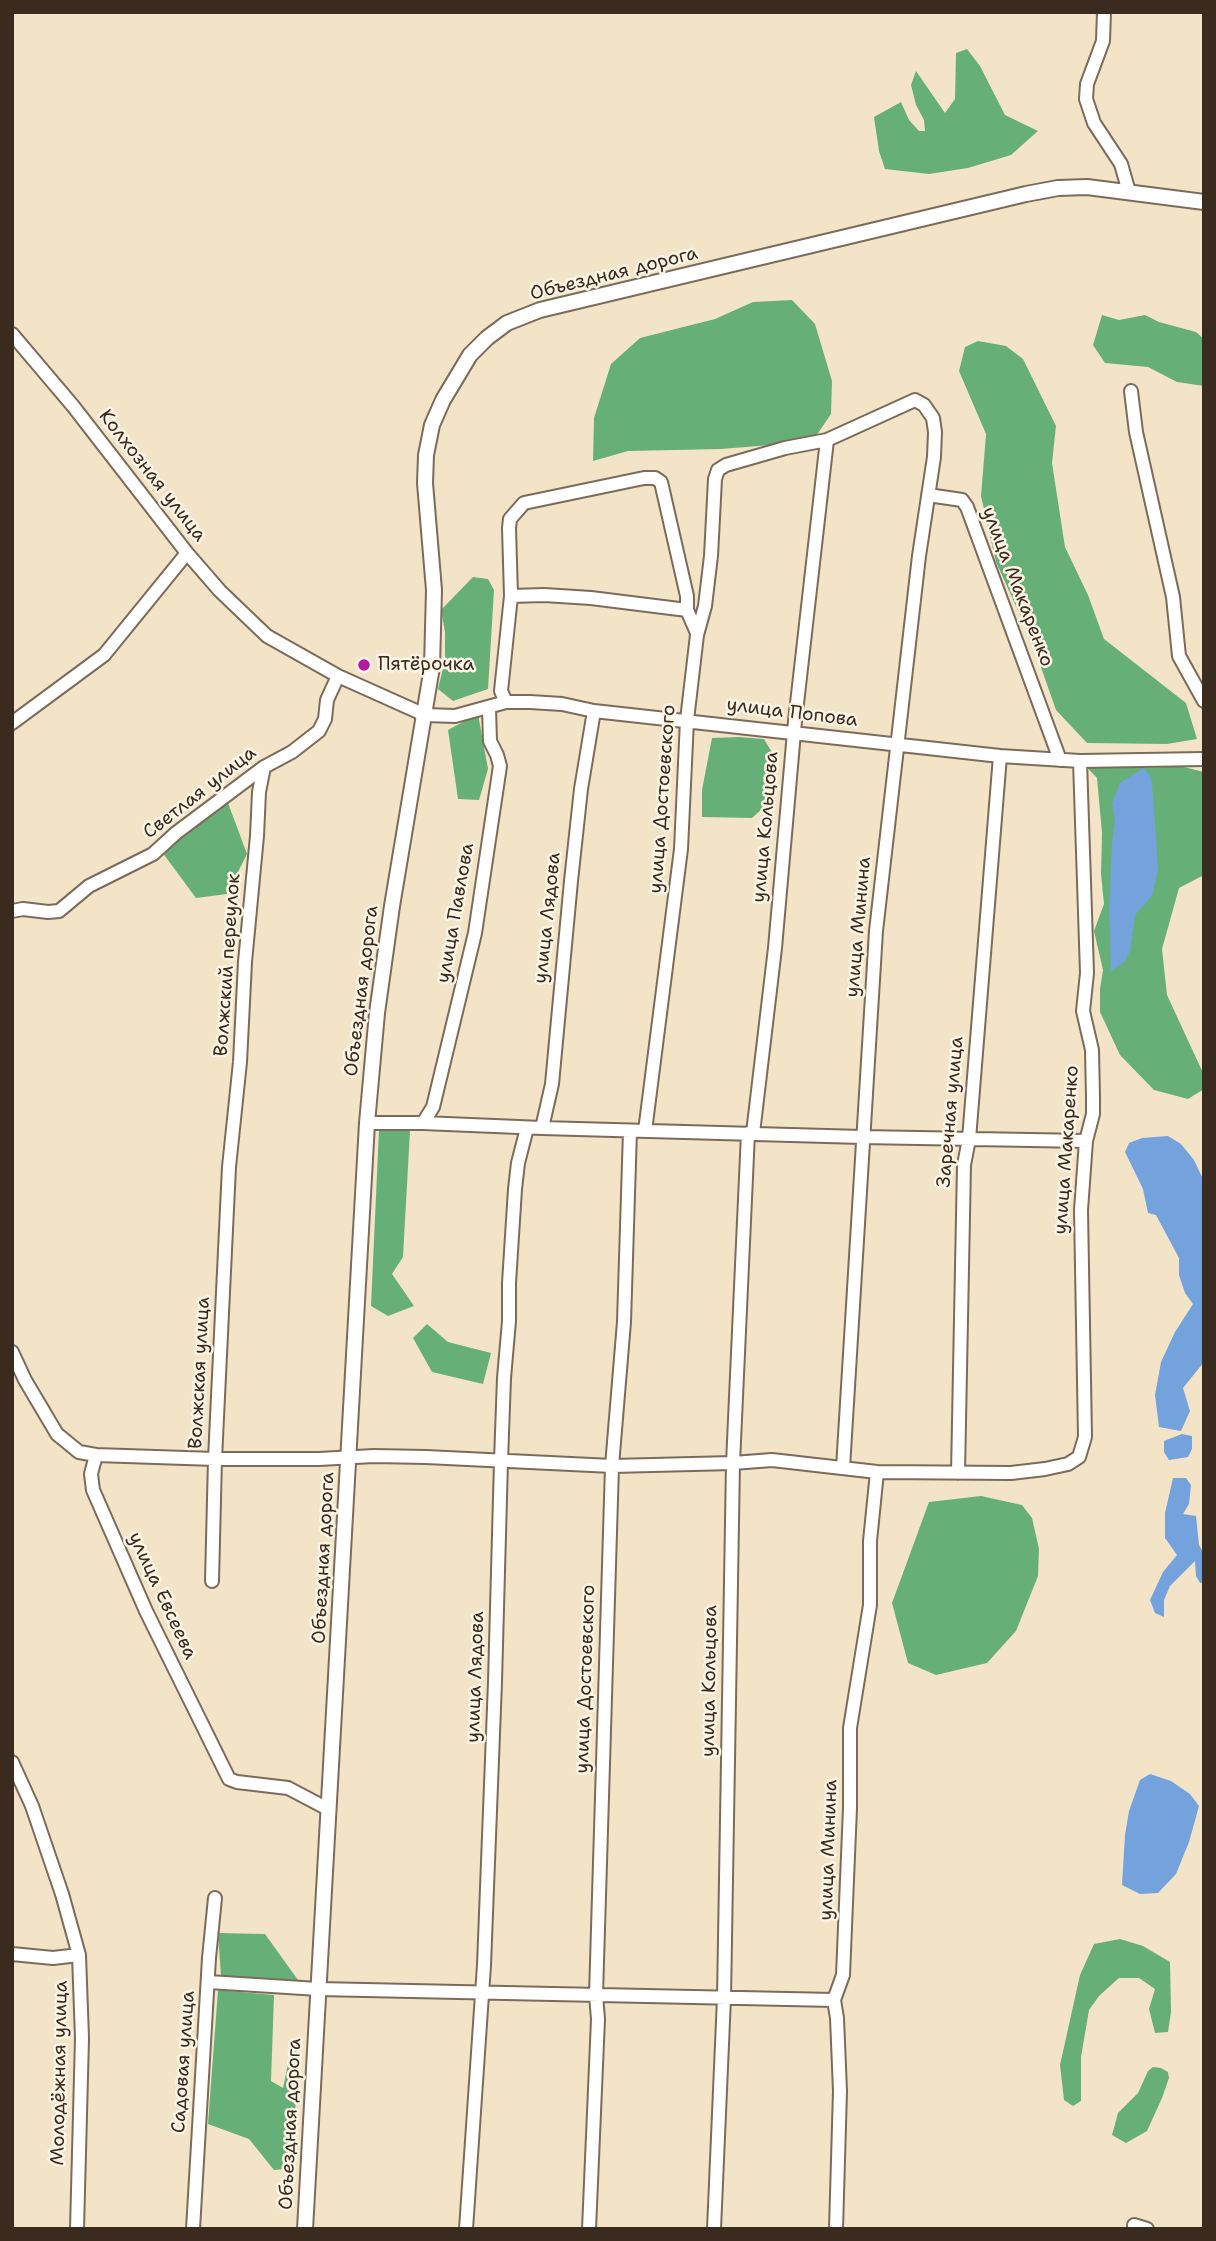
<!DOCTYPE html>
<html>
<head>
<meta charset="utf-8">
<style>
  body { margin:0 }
  #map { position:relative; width:1216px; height:2241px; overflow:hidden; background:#f3e4c8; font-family:"Shantell Sans",sans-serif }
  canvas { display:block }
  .frame { position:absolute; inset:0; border:14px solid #3b2a1e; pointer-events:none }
</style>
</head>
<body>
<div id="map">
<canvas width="1216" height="2241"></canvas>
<div class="frame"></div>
</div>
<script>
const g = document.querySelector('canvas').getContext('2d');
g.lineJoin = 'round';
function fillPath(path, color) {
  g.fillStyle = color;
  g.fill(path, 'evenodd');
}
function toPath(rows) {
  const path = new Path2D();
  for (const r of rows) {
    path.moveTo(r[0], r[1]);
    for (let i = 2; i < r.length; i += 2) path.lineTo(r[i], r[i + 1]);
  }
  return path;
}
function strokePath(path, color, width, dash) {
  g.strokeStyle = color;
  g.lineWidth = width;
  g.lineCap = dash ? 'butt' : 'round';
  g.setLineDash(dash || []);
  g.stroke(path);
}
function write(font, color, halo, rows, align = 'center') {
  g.font = font + ' "Shantell Sans",sans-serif';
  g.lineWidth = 5;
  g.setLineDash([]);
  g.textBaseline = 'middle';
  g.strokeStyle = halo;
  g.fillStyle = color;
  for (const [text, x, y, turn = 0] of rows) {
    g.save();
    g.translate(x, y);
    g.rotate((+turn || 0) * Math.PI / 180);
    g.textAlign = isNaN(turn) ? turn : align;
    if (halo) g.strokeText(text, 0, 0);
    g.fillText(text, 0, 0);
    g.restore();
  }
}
fillPath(toPath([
  [967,49,980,66,1005,115,1038,131,1011,155,968,168,929,174,885,169,879,151,874,117,901,102,909,120,919,131,925,131,924,120,916,105,911,85,916,71,945,113,955,99,956,53],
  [792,300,815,324,832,381,831,414,816,436,771,445,721,449,628,451,593,461,594,418,611,364,640,338,715,319,753,302],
  [1102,315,1119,320,1145,315,1159,322,1196,332,1204,339,1204,386,1177,382,1148,367,1105,363,1093,345],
  [978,341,1006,346,1023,359,1056,426,1052,463,1065,547,1088,595,1104,639,1186,703,1197,739,1167,744,1087,743,1056,710,1031,639,996,562,981,496,986,434,959,371,965,347],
  [473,577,488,579,494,590,488,689,453,701,438,689,445,660,445,632,441,610],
  [478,714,488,769,479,800,458,799,448,730],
  [739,737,764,739,773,754,774,777,771,801,752,818,702,817,702,790,712,738],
  [1082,762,1144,768,1180,766,1204,772,1204,875,1179,888,1162,949,1167,995,1204,1075,1204,1089,1188,1099,1154,1090,1120,1055,1100,1012,1100,989,1103,970,1094,931,1104,904,1101,874,1102,833,1097,778],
  [228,803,247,854,227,894,196,898,162,852],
  [379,1130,410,1131,403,1257,392,1274,414,1306,388,1316,371,1306],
  [427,1324,448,1342,491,1353,483,1384,432,1372,413,1338],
  [981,1496,1022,1505,1032,1518,1039,1549,1038,1576,1016,1631,987,1663,936,1675,908,1663,892,1603,929,1502],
  [218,1933,265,1934,298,1980,221,1976],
  [1120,1939,1143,1946,1170,1962,1171,2012,1168,2032,1155,2033,1149,2009,1155,1989,1139,1978,1119,1978,1099,1996,1089,2010,1081,2057,1081,2101,1073,2106,1064,2100,1060,2065,1080,1975,1094,1944],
  [218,1990,274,1995,271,2081,283,2088,293,2040,297,2042,294,2168,274,2170,249,2139,208,2124],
  [1153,2067,1161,2068,1168,2072,1169,2078,1162,2098,1147,2131,1126,2143,1112,2135,1118,2113,1138,2093,1148,2071]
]), '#66b078');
fillPath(toPath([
  [1144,768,1151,777,1153,794,1158,870,1152,896,1135,915,1130,951,1124,962,1111,971,1109,913,1112,843,1115,820,1112,803,1120,783],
  [1168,1136,1181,1144,1194,1160,1204,1181,1204,1362,1183,1388,1190,1411,1181,1431,1159,1427,1155,1395,1161,1362,1175,1332,1193,1304,1185,1293,1179,1275,1179,1258,1156,1215,1148,1213,1143,1189,1125,1152,1129,1143,1142,1138],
  [1182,1434,1192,1436,1192,1449,1188,1457,1169,1460,1164,1452,1164,1441],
  [1173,1478,1186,1478,1191,1485,1189,1504,1183,1514,1196,1516,1199,1545,1204,1554,1204,1582,1200,1583,1196,1576,1195,1561,1170,1586,1164,1600,1164,1617,1155,1613,1150,1600,1163,1572,1177,1555,1165,1538,1165,1513],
  [1150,1774,1171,1781,1190,1794,1199,1806,1189,1842,1176,1874,1158,1893,1140,1894,1122,1885,1125,1835,1129,1811,1140,1780]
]), '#73a2dc');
const minor = toPath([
  [1104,12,1103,41,1087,84,1086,99,1094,123,1121,164,1129,192],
  [12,334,73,406,187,553,220,591,267,636,338,676,425,715,455,716,506,702,530,702,562,704,594,711,1000,756,1080,761,1204,759],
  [1131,391,1136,432,1173,597,1179,656,1204,701],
  [928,495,962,500,967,507,1060,760],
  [511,596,544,595,591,598,687,610,697,633],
  [506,702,501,691,511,596,509,528,510,519,524,503,644,478,655,478,661,482,687,596,687,610],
  [12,723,104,655,187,553],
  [12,911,23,909,48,912,59,911,89,886,153,854,176,833,264,767,292,752,319,731,325,719,327,700,338,676],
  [367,1123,423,1123,542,1128,862,1137,1086,1141],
  [423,1123,433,1107,475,933,500,766,497,755,490,741,489,708],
  [542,1128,552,1084,571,881,581,789,594,711],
  [645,1131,681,849,687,720,697,635,705,606,711,556,715,479,718,470,726,465,785,448,827,440,915,400,924,405,933,418,935,432,934,457,919,556,876,931,843,1468],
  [753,1133,775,948,795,721,827,440],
  [12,1352,25,1380,57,1434,79,1452,96,1455,91,1474,93,1490,146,1611,229,1779,237,1782,288,1788,328,1809],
  [96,1455,215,1459,319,1459,374,1456,426,1457,612,1466,733,1463,772,1460,877,1472,1011,1473,1045,1469,1068,1464,1079,1457,1085,1437,1081,1210,1086,1141,1093,1114,1093,1097,1092,1050,1083,1011,1087,973,1080,761],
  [958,1473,964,1165,969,1139,1000,756],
  [212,1581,215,1459,229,1167,240,1062,245,962,257,836,259,792,264,767],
  [12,1762,32,1806,62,1894,79,1955,82,2038,77,2229],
  [12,1954,53,1958,79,1955],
  [209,1982,318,1989,834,2000],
  [1134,2225,1147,2229],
  [193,2229,209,1958,215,1898],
  [466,2229,484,1965,495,1682,501,1461,504,1378,509,1321,509,1283,515,1189,518,1163,527,1128],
  [589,2229,598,2019,596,1995,612,1466,624,1322,630,1131],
  [714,2229,724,1998,733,1463,748,1133],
  [836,2229,840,2091,837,2018,834,2000,843,1975,850,1808,850,1728,870,1605,870,1541,877,1472]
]);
const major = toPath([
  [305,2229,367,1123,377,1013,392,906,432,667,434,590,425,483,426,455,432,425,443,400,470,355,487,338,507,323,540,310,1026,194,1058,188,1087,187,1204,202]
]);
strokePath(minor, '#7b6b5a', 16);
strokePath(major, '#7b6b5a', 18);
strokePath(minor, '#fff', 12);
strokePath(major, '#fff', 14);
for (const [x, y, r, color] of [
  [364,665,7,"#b5179e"]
]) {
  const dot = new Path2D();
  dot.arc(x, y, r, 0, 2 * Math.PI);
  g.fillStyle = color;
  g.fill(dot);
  strokePath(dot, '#fcf5e5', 2.5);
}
write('19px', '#3b2a1e', '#fcf5e5', [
  ["Объездная дорога",614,274,-14],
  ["Колхозная улица",152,476,52],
  ["улица Макаренко",1017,587,69],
  ["улица Попова",792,713,7],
  ["Светлая улица",200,793,-38],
  ["улица Достоевского",663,799,-86],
  ["улица Кольцова",766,827,-85],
  ["улица Павлова",456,913,-80],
  ["улица Лядова",548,918,-84],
  ["улица Минина",859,927,-85],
  ["Волжский переулок",228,965,-86],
  ["Объездная дорога",362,991,-83],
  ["Заречная улица",951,1112,-85],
  ["улица Макаренко",1067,1150,-86],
  ["Волжская улица",200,1373,-87],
  ["Объездная дорога",324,1558,-87],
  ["улица Евсеева",162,1596,65],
  ["улица Лядова",476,1677,-88],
  ["улица Достоевского",586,1679,-88],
  ["улица Кольцова",710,1681,-89],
  ["улица Минина",829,1850,-88],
  ["Садовая улица",184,2062,-86],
  ["Молодёжная улица",60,2073,-89],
  ["Объездная дорога",291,2124,-87]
]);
write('19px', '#3b2a1e', '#fcf5e5', [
  ["Пятёрочка",378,665]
], 'left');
</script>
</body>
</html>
